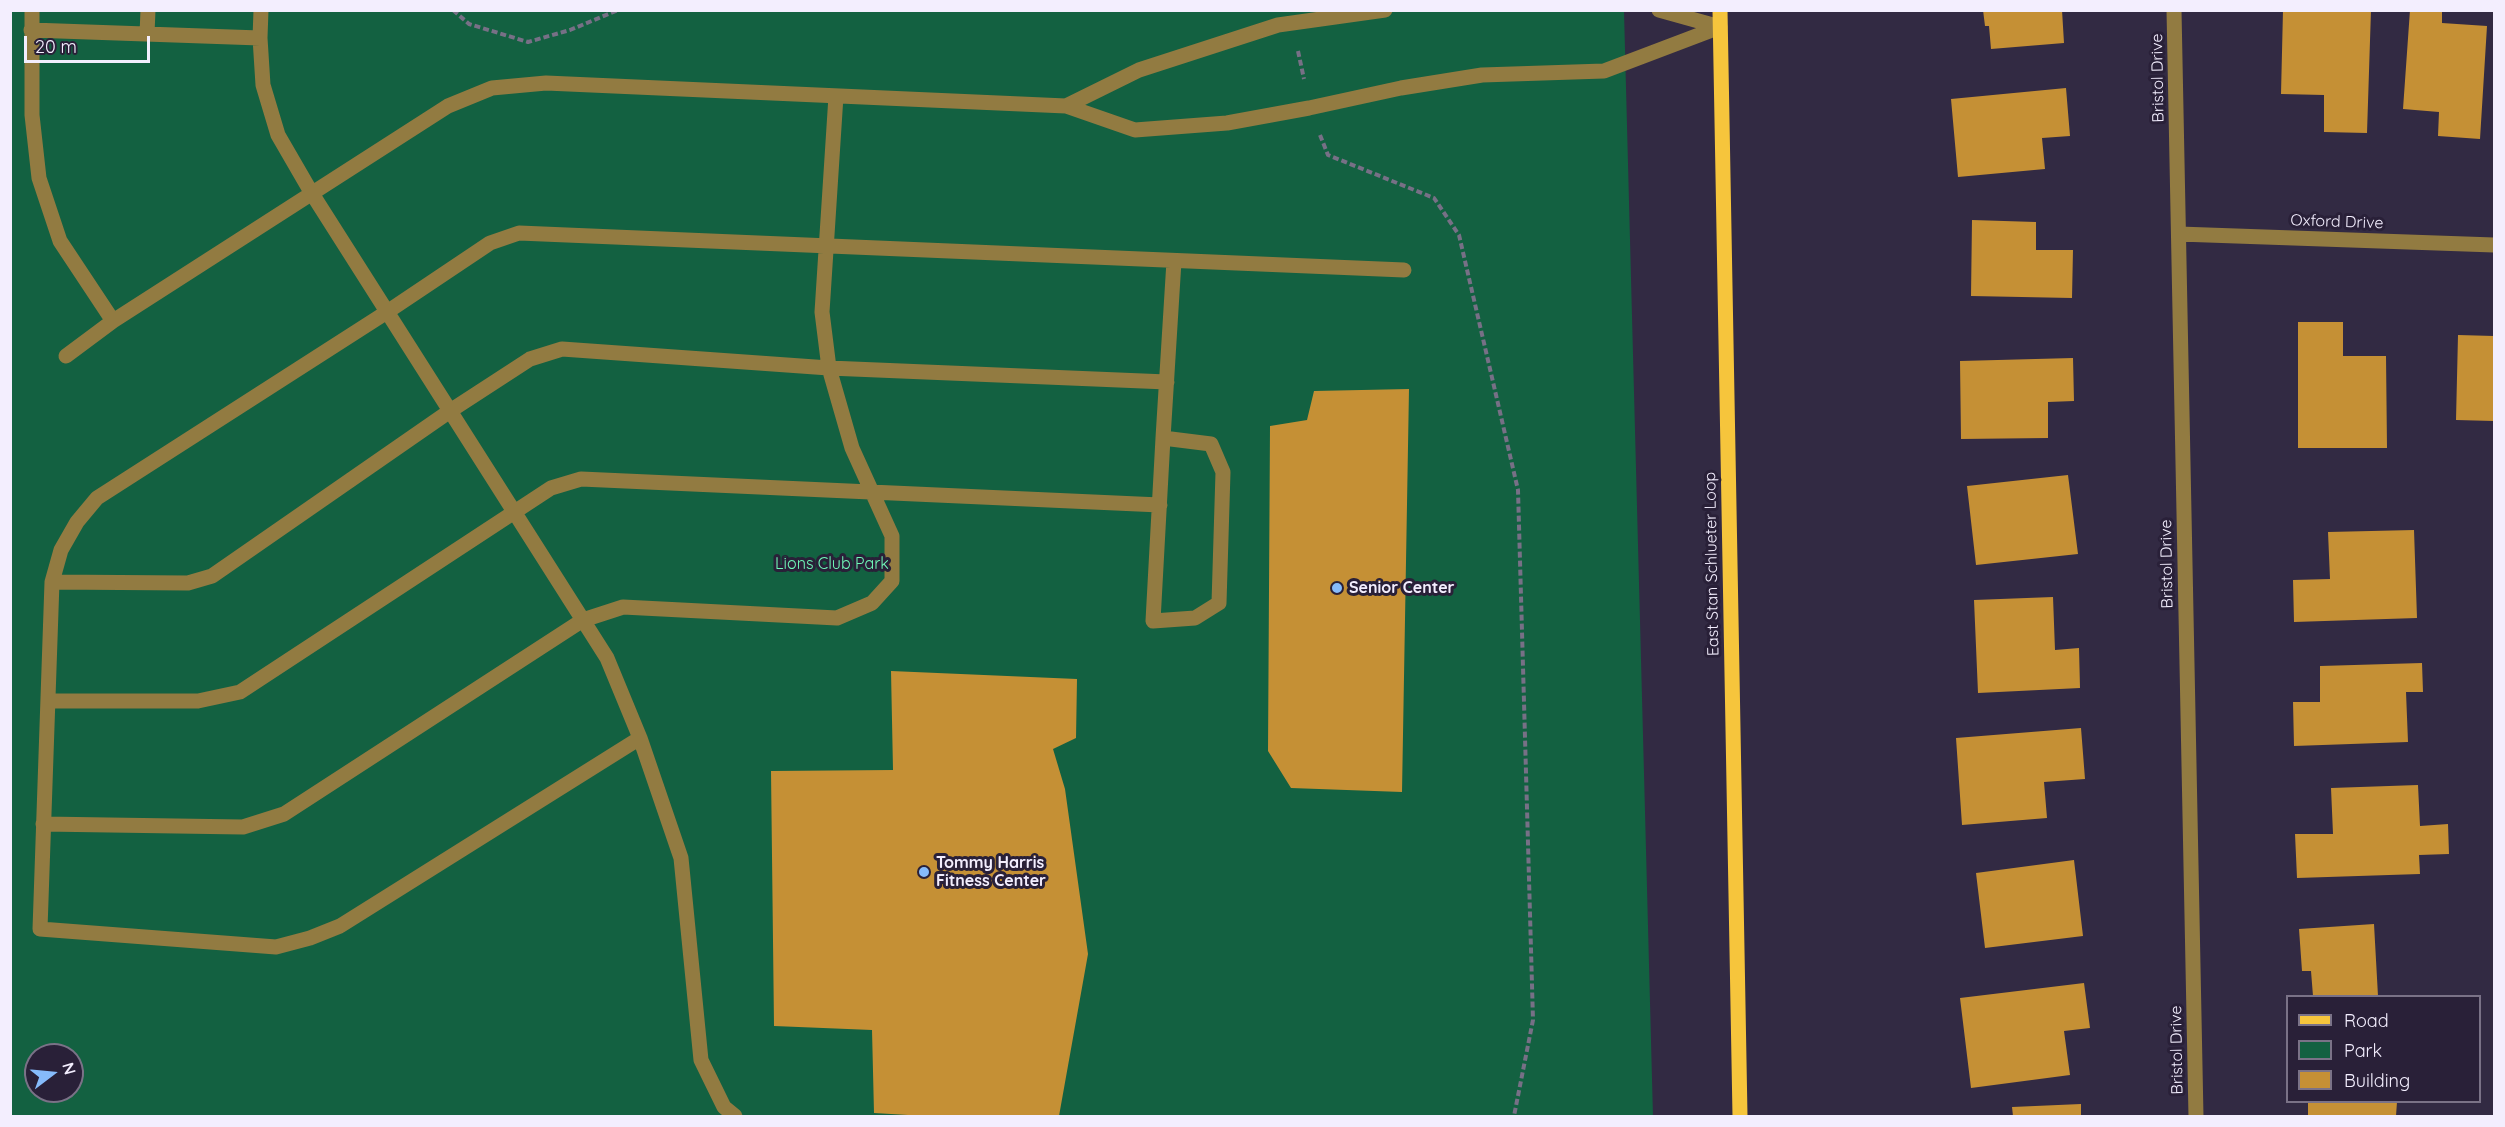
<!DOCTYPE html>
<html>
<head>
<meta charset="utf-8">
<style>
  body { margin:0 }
  #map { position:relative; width:2505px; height:1127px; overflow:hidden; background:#322a43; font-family:Quicksand,sans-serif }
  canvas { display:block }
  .frame { position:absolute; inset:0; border:12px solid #f3eefe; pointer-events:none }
  .legend { position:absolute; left:2286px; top:995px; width:195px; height:108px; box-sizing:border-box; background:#292038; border:2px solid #7a7287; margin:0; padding:8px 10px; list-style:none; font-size:18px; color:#f3eefe }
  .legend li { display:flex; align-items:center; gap:12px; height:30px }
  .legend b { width:30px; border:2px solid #7a7287 }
  .north { position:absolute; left:24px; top:1043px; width:60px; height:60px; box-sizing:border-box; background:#292038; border:2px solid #7a7287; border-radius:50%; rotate:74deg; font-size:16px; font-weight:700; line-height:24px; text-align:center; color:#f3eefe }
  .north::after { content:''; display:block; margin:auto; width:21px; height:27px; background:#86bbfb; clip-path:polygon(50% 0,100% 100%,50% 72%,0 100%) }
  .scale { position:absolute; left:24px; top:36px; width:126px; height:27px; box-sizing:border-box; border:3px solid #f3eefe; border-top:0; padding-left:8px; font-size:18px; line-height:21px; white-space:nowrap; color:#f3eefe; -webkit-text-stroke:4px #292038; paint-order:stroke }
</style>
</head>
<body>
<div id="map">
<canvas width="2505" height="1127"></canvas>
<div class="frame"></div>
<ul class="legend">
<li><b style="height:8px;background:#f6c53c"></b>Road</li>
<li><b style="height:16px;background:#136141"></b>Park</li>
<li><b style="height:16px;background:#c59035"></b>Building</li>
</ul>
<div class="north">N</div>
<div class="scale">20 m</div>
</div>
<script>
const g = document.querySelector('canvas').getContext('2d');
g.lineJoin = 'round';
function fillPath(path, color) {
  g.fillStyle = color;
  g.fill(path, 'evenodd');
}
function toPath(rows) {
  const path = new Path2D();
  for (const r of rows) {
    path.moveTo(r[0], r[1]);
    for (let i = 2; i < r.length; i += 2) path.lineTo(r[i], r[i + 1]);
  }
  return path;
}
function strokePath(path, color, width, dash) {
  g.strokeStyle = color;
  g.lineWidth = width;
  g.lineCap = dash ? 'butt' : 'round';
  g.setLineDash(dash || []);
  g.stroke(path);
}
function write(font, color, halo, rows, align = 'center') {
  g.font = font + ' Quicksand,sans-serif';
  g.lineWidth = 6;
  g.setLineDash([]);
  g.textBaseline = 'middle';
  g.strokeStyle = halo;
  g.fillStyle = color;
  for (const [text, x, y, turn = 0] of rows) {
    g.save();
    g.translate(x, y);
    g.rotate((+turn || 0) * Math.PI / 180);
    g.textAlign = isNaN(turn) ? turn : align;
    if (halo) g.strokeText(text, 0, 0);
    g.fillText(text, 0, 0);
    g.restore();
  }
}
fillPath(toPath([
  [10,11,1624,11,1653,1116,11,1116],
  [36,1055,72,1055,72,1091,36,1091]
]), '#136141');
fillPath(toPath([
  [1983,10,2062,10,2064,43,1991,49,1989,26,1985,26],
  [2283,10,2371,10,2367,133,2324,132,2324,95,2281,94],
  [2410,10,2442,10,2442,23,2487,26,2480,139,2438,136,2439,112,2403,109],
  [2066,88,2070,136,2042,138,2045,169,1958,177,1951,99],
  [1972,220,2036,222,2036,250,2073,250,2072,298,1971,296],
  [2298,322,2343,322,2343,356,2386,356,2387,448,2298,448],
  [2458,335,2494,336,2494,421,2456,420],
  [2073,358,2074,401,2048,402,2048,438,1961,439,1960,361],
  [1409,389,1402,792,1291,788,1268,751,1270,426,1307,420,1314,391],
  [2068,475,2078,554,1976,565,1967,486],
  [2414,530,2417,618,2294,622,2293,580,2330,579,2328,532],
  [2053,597,2055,650,2079,648,2080,688,1978,693,1974,600],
  [2422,663,2423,692,2406,692,2408,742,2294,746,2293,702,2320,702,2320,666],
  [891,671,1077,679,1076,738,1053,749,1065,789,1088,954,1059,1116,925,1116,874,1113,872,1030,774,1026,771,771,893,770],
  [2081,728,2085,779,2044,782,2047,818,1962,825,1956,738],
  [2418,785,2420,826,2448,824,2449,854,2419,855,2420,874,2297,878,2295,834,2333,834,2331,788],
  [2074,860,2083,936,1985,948,1976,873],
  [2374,924,2378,996,2313,996,2311,971,2302,971,2299,929],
  [2084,983,2090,1028,2064,1031,2070,1075,1971,1088,1960,998],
  [2308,1102,2397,1102,2396,1116,2308,1116],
  [2081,1104,2081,1116,2013,1116,2012,1107]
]), '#c59035');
strokePath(toPath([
  [453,10,469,24,528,42,570,30,618,10],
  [1298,51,1304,79],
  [1320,135,1328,155,1434,198,1459,235,1518,490,1533,1020,1514,1116]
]), '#777086', 4, [6, 3]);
strokePath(toPath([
  [32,10,32,115,39,178,60,241,113,321],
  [261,10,260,38,263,85,278,135,311,192,607,658,640,738,681,858,701,1060,724,1107,735,1116],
  [1659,10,1720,27],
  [2174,10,2196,1116],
  [31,30,260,38],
  [147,34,148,10],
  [1066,106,1139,70,1278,25,1385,10],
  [2179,234,2494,245],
  [66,356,113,321,448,106,492,88,546,83,1066,106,1135,130,1227,123,1309,108,1401,88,1482,75,1604,71,1720,27],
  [1163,438,1211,444,1223,472,1219,603,1195,618,1153,621,1163,438,1174,261],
  [52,582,188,583,212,576,450,411,530,359,562,349,829,368,1167,382],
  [48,701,198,701,240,692,551,488,581,479,1160,505],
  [640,738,340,926,310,938,276,947,40,929,52,582,61,550,77,522,97,498,387,312,490,243,519,233,1404,270],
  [43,824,243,827,284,814,583,620,623,607,837,618,872,603,892,581,892,536,852,448,829,368,822,312,836,96]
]), '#927b41', 15);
strokePath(toPath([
  [1720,10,1740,1116]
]), '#f6c53c', 15);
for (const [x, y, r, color] of [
  [1337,588,6,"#86bbfb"],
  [924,872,6,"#86bbfb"]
]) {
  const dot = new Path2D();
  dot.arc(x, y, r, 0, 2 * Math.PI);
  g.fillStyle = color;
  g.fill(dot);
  strokePath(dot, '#292038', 2);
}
write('16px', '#f3eefe', '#292038', [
  ["Bristol Drive",2158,78,-91],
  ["Oxford Drive",2337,222,2],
  ["East Stan Schlueter Loop",1712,564,-91],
  ["Bristol Drive",2167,564,-91],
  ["Bristol Drive",2177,1050,-91]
]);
write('16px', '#71fbba', '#292038', [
  ["Lions Club Park",832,564]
]);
write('bold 16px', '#f3eefe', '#292038', [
  ["Senior Center",1349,588],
  ["Tommy Harris",936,863],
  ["Fitness Center",936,881]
], 'left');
</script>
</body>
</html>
